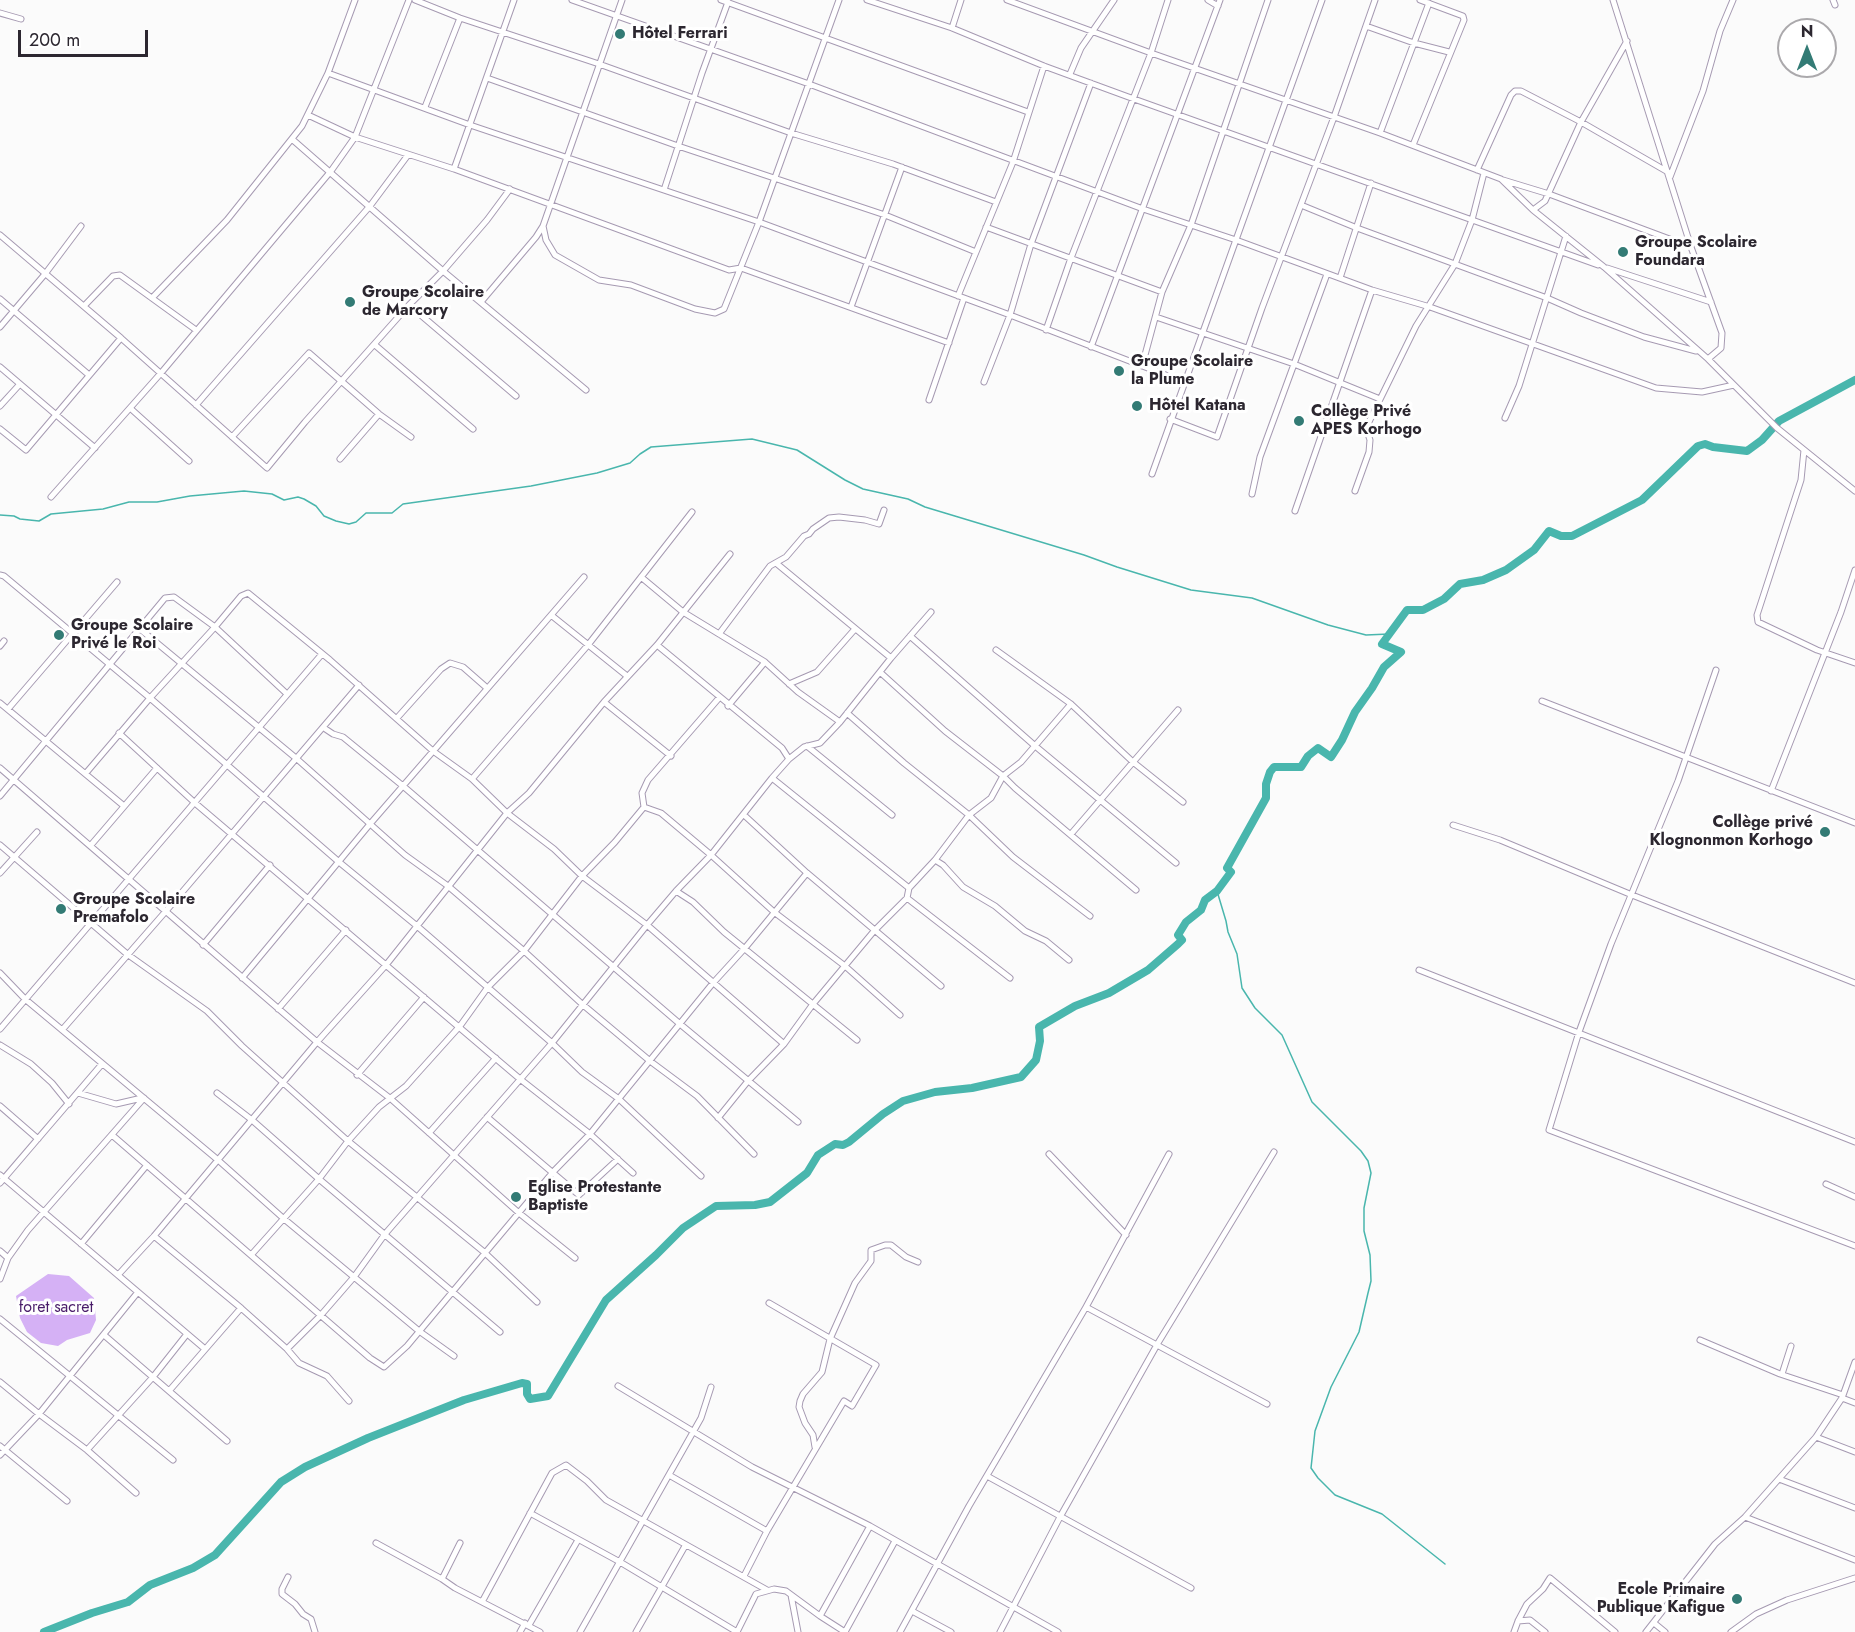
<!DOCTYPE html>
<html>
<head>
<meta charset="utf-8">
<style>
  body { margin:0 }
  #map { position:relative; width:1855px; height:1632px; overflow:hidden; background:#fbfbfb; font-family:Jost,sans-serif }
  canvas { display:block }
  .north { position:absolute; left:1777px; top:18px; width:60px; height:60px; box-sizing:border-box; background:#fff; border:2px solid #aba9ac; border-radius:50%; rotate:0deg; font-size:16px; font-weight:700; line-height:24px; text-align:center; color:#2c2730 }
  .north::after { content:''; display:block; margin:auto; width:21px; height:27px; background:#337b75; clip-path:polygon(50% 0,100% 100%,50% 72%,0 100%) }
  .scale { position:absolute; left:18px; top:30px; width:130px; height:27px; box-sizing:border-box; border:3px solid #2c2730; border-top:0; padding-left:8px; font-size:18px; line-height:21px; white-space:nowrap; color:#2c2730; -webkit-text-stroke:4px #fff; paint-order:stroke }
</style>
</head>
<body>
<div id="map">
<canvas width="1855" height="1632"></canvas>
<div class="north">N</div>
<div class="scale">200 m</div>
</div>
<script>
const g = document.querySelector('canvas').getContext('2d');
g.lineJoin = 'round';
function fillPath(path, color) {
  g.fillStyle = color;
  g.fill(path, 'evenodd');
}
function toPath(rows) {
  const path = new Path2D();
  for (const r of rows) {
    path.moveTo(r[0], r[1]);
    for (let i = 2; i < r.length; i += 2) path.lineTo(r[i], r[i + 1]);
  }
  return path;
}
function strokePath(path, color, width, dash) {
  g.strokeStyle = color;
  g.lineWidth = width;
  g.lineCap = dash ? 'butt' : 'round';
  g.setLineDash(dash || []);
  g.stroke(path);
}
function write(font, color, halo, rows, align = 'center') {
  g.font = font + ' Jost,sans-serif';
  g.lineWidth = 6;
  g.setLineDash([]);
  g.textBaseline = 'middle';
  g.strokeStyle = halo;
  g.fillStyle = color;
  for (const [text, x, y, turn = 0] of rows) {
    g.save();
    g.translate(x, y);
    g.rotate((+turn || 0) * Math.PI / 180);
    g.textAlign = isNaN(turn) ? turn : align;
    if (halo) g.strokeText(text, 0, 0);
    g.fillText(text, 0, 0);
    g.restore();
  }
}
fillPath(toPath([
  [48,1274,69,1276,94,1298,96,1320,90,1333,67,1340,58,1346,41,1343,27,1332,20,1318,16,1296]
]), '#d5b1f5');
strokePath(toPath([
  [0,515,14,516,20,519,39,521,51,514,103,509,129,502,157,502,190,496,244,491,272,494,284,500,298,497,304,499,316,506,324,516,336,521,349,524,356,522,366,513,392,513,403,504,531,486,597,473,630,463,640,454,651,447,752,439,797,450,845,480,863,489,908,499,925,507,1084,555,1117,567,1191,590,1252,598,1328,625,1366,635,1389,634],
  [1217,891,1226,921,1228,932,1237,954,1242,988,1255,1008,1282,1035,1312,1102,1361,1151,1368,1161,1371,1173,1364,1208,1364,1231,1370,1255,1371,1281,1368,1293,1359,1332,1331,1387,1315,1431,1311,1468,1318,1478,1335,1495,1382,1514,1445,1564]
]), '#49b6ad', 1.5);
strokePath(toPath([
  [44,1632,92,1613,128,1602,150,1585,193,1568,215,1555,281,1482,305,1467,368,1438,464,1400,522,1383,527,1384,527,1394,530,1399,548,1396,606,1300,656,1255,683,1228,716,1206,755,1205,770,1202,807,1173,818,1155,835,1144,843,1145,849,1142,883,1114,903,1101,935,1092,972,1088,1021,1077,1036,1060,1040,1041,1039,1027,1075,1006,1109,993,1148,970,1178,944,1182,940,1178,935,1186,922,1201,910,1205,900,1217,891,1231,872,1227,868,1266,798,1266,784,1270,772,1274,767,1301,767,1308,756,1318,748,1331,757,1342,740,1355,712,1372,688,1384,667,1401,652,1382,644,1407,610,1423,610,1444,599,1460,584,1483,580,1506,570,1534,550,1549,531,1561,536,1572,536,1642,500,1698,446,1705,444,1713,447,1747,451,1762,440,1779,421,1855,380]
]), '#49b6ad', 8);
const minor = toPath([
  [415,0,460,18,599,64,791,133,893,164,996,202],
  [572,0,809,84,1143,209,1236,240,1372,290,1430,307,1656,388,1702,392,1734,385],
  [721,0,1028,112],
  [867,0,952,28,1044,66,1134,99,1598,265],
  [1007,0,1151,53,1380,133,1501,179,1533,210,1604,267,1708,359,1777,428,1855,491],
  [1208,0,1218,6],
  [1613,0,1691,247,1722,333,1721,348,1708,359],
  [1833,0,1835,5],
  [0,13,21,19],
  [1366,26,1414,43,1449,52],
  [952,28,961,0],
  [328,73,470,125,759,222,1010,315,1184,382],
  [1070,74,1081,48,1114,0],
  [487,78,678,146,885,215,976,252],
  [425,107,460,18],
  [308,115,355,137,454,169,729,270,741,268,949,343],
  [1380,133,1429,3],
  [293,140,443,271,586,390],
  [1413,145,1464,20,1463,16,1420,0],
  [454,169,514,0],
  [1477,170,1511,95,1515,91,1521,91,1581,122,1668,172],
  [1670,177,1703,91,1720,31,1733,0],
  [1503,180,1549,194,1691,247],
  [664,190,702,73,728,2],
  [1301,205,1357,228,1547,298,1581,313,1644,337,1696,351],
  [1533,210,1545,201,1581,122,1627,41],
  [543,226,546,240,555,255,599,280,631,285,695,309,715,313,724,309,759,222,839,0],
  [986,227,1162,292],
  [0,235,121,338,267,468,305,422,409,305,443,271,487,220,510,189],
  [1607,268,1711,302],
  [1340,278,1371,183],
  [958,296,1013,162,1044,66],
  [153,297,227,220,302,126,328,73,355,0],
  [0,299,89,375],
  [481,302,536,237,543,226,622,0],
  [409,305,516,396],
  [84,306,113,276,120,275,196,330],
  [851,307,902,167],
  [1156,317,1294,364,1380,399],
  [0,327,45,274,81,226],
  [1046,330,1071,258,1151,53,1168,0],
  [375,345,473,429],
  [1091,347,1220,0],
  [1142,366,1162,292,1191,225,1268,0],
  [0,367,95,448],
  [984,382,1010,315,1031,244,1091,83],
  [929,400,964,298],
  [196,405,370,206,408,155],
  [0,406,20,384],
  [130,408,189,461],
  [1505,418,1519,386,1566,236],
  [1170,419,1217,437,1262,308,1334,117,1375,0],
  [0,429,26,450,121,338],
  [232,437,309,353,379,414,411,437],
  [1804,450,1801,480,1757,615,1758,622,1817,650,1855,663],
  [340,459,379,414],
  [1152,474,1322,0],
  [1355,491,1369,452,1370,440,1366,428,1416,326,1455,264,1472,220,1484,173],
  [1252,494,1260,457,1327,274],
  [51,497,161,373,331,171,355,137,409,0],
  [1295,511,1372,290],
  [776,563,891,658],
  [0,575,4,576,150,698,339,862,417,926,552,1043,582,1072,619,1099,701,1176],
  [641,577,683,612,765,662,798,692,840,722],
  [551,615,627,676],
  [140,629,297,759,405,855,448,886,524,951,582,1004,650,1061,697,1096,754,1154],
  [719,634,770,566,786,557,804,536,809,534,813,529,829,518,839,517,865,520,879,524,884,510],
  [910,636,1034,745,1176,863],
  [657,645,782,748,789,759],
  [0,646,4,641],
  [996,650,1071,704,1133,762,1183,802],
  [1716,670,1678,781,1611,944,1579,1032,1549,1130,1855,1246],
  [881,673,945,731,1003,776,1015,788,1136,890],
  [789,684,817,672,855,629],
  [1542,701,1855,823],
  [604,702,671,756],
  [0,703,124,806],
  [728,706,765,662],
  [8,709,117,582],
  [847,713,904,763,969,815,1013,857,1090,916],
  [397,718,441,669,450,663,463,667,487,688],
  [324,728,333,734,343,737,403,786,680,1024,798,1122],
  [119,733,195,803,520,1079,590,1134,633,1173],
  [807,746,892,815],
  [0,768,317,1042,391,1099,519,1213,575,1258],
  [86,773,150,698,215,627,241,596,248,593,330,660,433,751,472,779,507,813,554,849,582,876,647,925,784,1044],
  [772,778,909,888],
  [472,779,588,645,692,512],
  [1771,791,1841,612,1855,570],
  [0,796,165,598,174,597,215,627,287,694],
  [644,807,661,813,711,855,774,912,845,966,900,1015],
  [744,815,807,873,941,986],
  [1453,825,1500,840,1632,895,1855,983],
  [1071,834,1178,710],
  [0,845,127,954,207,1011,242,1046,348,1141,484,1252,537,1302],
  [91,845,157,768],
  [935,860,943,865,963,887,995,906,1025,931,1046,941,1069,960],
  [0,873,37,832],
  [676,891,693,902,724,932,857,1040],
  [907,898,1010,978],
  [203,945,270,865],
  [1419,970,1855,1142],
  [0,973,25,999,218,1160,283,1218,419,1331,454,1356],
  [242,978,370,824,584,577],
  [278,1009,346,930],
  [0,1029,322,654],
  [62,1030,166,911,359,685],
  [0,1045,31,1064,52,1083,69,1104],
  [357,1075,424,997],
  [78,1093,116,1104,142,1098],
  [217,1093,252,1120,319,1179,500,1332],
  [0,1106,38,1139],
  [487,1117,579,1195,618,1159],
  [718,1118,748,1081,784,1044,813,1004,874,931,907,898,909,888,935,860,969,815,991,798,1003,776,1021,762,1071,704],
  [429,1133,496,1058],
  [112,1135,370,1358,384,1367,407,1346,553,1172,590,1134,713,983,745,948,807,873],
  [1049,1154,1126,1235],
  [0,1175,205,1349],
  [0,1183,102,1064],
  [1826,1184,1855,1197],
  [154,1236,241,1308,287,1349,299,1363,327,1376,349,1401],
  [81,1244,147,1165],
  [0,1251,8,1258],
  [252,1254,319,1179,348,1141,379,1107,406,1086,460,1026,488,987,524,951,582,876,615,842,644,807,642,793,648,780,719,698],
  [118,1275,154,1236,317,1042,386,965,507,813,529,793,604,702,657,645,730,554],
  [0,1279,8,1258,28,1230,144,1098],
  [1086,1307,1267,1404],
  [0,1319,173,1460],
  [104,1335,227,1441],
  [1700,1340,1780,1374,1843,1395],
  [287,1349,321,1315,354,1277,385,1234,552,1043,647,925,676,891,711,855,772,778,789,759,804,747,820,743,840,722,891,658,931,612],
  [1782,1374,1791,1346],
  [0,1382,39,1414,87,1450,136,1493],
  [618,1386,752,1467,870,1526,1058,1632],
  [169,1391,241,1308],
  [1842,1398,1855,1403],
  [1816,1437,1855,1452],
  [0,1446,67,1501],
  [815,1447,813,1435,805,1423,799,1407,800,1401,803,1394,822,1372,830,1339,855,1283,871,1261,871,1250,885,1245,891,1245,906,1257,918,1262],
  [87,1450,153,1377,187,1334],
  [0,1455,39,1414,138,1292],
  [669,1475,767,1531],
  [987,1476,1191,1588],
  [1779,1479,1855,1508],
  [530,1513,620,1562,737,1632],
  [1745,1517,1855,1560],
  [376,1543,442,1579,455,1588,540,1632],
  [744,1576,767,1531,844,1401,852,1406,876,1365,769,1303],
  [288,1577,282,1589,282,1594,295,1604,303,1614,311,1619,315,1632],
  [442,1579,460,1543],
  [791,1595,798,1632],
  [482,1602,552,1473,566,1465,587,1481,606,1500,767,1590],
  [912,1611,951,1632],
  [820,1616,870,1526],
  [1518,1621,1530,1620,1545,1632],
  [1654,1623,1665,1632],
  [529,1625,578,1540],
  [520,1632,525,1623],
  [580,1632,701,1418,711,1387],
  [636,1632,685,1546],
  [737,1632,756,1594,774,1589,786,1591,820,1616,845,1632],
  [845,1632,895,1541],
  [900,1632,969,1506,1086,1307,1169,1154],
  [1000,1632,1060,1517,1158,1343,1274,1152],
  [1514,1632,1518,1621,1527,1604,1543,1589,1550,1578,1615,1632],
  [1646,1632,1715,1544,1745,1517,1816,1437,1842,1398,1855,1362],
  [1731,1632,1756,1614,1787,1600,1855,1578]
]);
strokePath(minor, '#a69ab2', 7);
strokePath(minor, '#fff', 5);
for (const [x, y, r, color] of [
  [620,34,6,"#337b75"],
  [1623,252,6,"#337b75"],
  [350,302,6,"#337b75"],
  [1119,371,6,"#337b75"],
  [1137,406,6,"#337b75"],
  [1299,421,6,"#337b75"],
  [59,635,6,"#337b75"],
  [1825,832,6,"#337b75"],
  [61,909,6,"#337b75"],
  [516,1197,6,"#337b75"],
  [1737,1599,6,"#337b75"]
]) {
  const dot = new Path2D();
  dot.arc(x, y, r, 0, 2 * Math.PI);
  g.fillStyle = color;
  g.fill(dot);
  strokePath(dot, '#fff', 2);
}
write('bold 16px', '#2c2730', '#fff', [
  ["Hôtel Ferrari",632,34],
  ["Groupe Scolaire",1635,243],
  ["Foundara",1635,261],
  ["Groupe Scolaire",362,293],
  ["de Marcory",362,311],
  ["Groupe Scolaire",1131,362],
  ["la Plume",1131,380],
  ["Hôtel Katana",1149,406],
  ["Collège Privé",1311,412],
  ["APES Korhogo",1311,430],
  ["Groupe Scolaire",71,626],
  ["Privé le Roi",71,644],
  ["Collège privé",1813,823,"right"],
  ["Klognonmon Korhogo",1813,841,"right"],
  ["Groupe Scolaire",73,900],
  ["Premafolo",73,918],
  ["Eglise Protestante",528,1188],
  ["Baptiste",528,1206],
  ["Ecole Primaire",1725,1590,"right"],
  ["Publique Kafigue",1725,1608,"right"]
], 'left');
write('16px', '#491c69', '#fff', [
  ["foret sacret",56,1308]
]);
</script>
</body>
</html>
